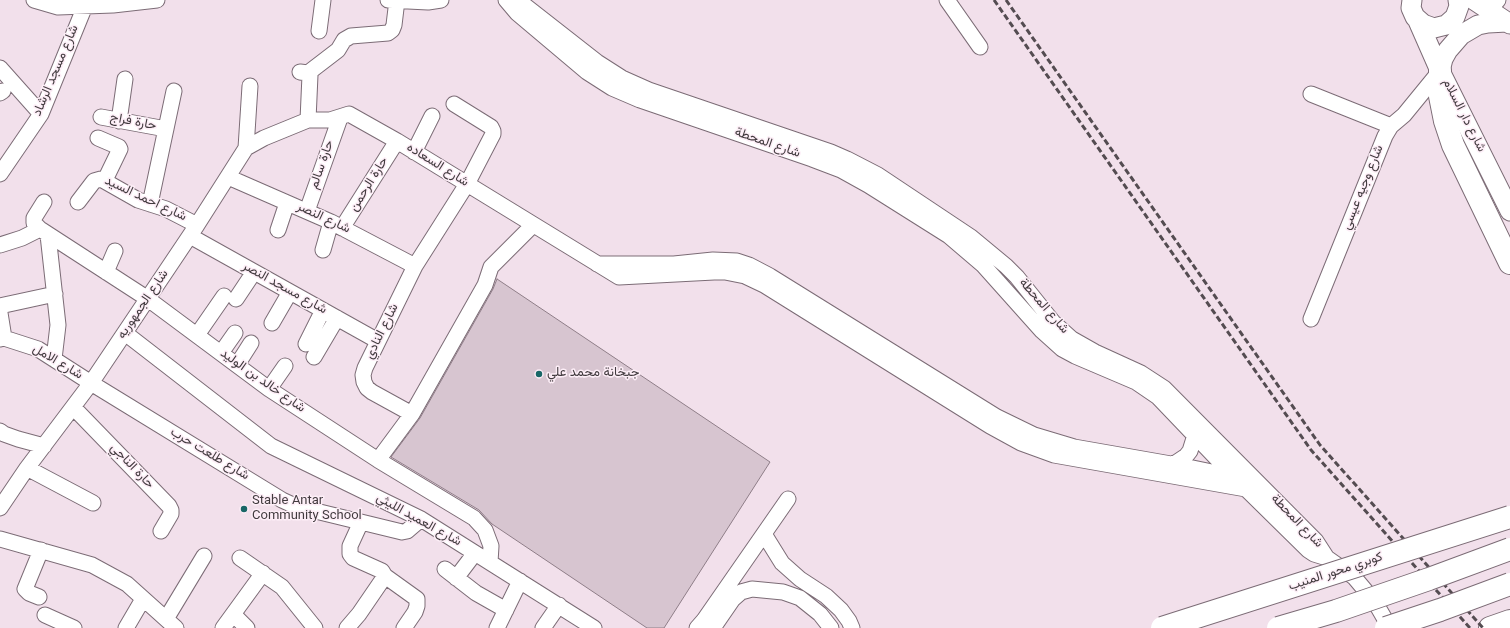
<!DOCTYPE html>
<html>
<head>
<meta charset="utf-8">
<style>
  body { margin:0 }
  canvas { display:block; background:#f2e0eb }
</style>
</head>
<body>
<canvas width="1510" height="628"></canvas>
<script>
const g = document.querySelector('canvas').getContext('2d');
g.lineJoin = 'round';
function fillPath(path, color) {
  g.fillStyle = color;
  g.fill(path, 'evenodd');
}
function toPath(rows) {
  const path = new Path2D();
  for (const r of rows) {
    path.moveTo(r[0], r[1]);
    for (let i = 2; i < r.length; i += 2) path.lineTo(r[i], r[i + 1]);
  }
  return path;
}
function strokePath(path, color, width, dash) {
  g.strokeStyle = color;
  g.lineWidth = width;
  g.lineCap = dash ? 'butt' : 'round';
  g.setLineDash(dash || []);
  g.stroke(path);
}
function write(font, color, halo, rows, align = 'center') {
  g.font = font + ' Georgia,Vazirmatn,serif';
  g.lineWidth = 3;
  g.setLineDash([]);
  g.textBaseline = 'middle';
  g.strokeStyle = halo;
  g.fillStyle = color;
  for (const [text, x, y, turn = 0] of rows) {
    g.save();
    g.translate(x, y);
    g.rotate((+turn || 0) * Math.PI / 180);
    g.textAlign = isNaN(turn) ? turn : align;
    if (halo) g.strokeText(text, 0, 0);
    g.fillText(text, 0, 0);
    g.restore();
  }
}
const building = toPath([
  [497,279,770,462,664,628,647,628,492,524,479,510,391,457,420,418,493,289,497,279]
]);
fillPath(building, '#d7c5d0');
strokePath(building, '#8f7e88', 1);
const minor = toPath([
  [34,0,58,7,113,5,157,0],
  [388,0,428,2,441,0],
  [506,0,517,13,587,72,612,88,640,100,812,159,841,170,868,185,949,236,983,265,1042,331,1062,349,1075,356,1136,382,1158,397,1246,489,1308,550,1314,554,1327,558,1354,577,1375,602,1390,628],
  [507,0,523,4,597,62,622,78,649,90,831,152,847,159,878,175,971,237,1006,266,1017,277,1053,322,1072,339,1095,352,1141,373,1164,388,1316,541,1327,558],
  [947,0,980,47],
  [1490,9,1498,0],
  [319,31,323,0],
  [0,68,41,114],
  [300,72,308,73,310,75,308,120],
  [308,73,338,50,344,40,351,36,388,33,392,30,394,25,397,0],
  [0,93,3,91],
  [1311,94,1391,126],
  [101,117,166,129],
  [119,121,125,79],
  [98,138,119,147,120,149,105,180],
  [246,148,264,138,308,120,330,120,349,114,397,141,619,277,714,272,725,272,745,276,764,285,990,426,1021,443,1054,455,1246,489],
  [414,152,432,116],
  [0,174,41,114,85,6],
  [228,177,331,222,415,266],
  [44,202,34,218,34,223,40,229,148,299,269,389,378,460,474,518,485,530,491,546,490,562],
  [78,202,94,181,101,179,138,200,166,209,197,225],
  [150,204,174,91],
  [307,211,340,118],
  [342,228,397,141],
  [278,230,287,203],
  [48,235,58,325,54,359],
  [190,236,378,341],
  [0,245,22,238,40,229],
  [323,250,331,222],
  [597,264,674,264,713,260,737,261,749,265,770,276,997,417,1034,435,1074,447,1188,467,1236,477],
  [106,272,115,251],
  [236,299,254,272],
  [0,306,55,294],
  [0,313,4,338],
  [1311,319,1385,136,1391,126,1404,115,1440,71],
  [272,323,290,292],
  [125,333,271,446,421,519,594,628],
  [197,335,224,296],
  [0,339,4,338,38,349,91,383,282,500,295,506,402,532,407,531,421,519],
  [306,344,323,310],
  [221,353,235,333],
  [314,357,337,318],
  [237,365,251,343],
  [269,389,285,366],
  [73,407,169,506,171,510,171,514,161,531],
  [412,414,485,285,491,267,533,225],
  [0,431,4,434,18,439,44,446],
  [378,460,412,414,372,392,367,388,364,382,363,375,365,368,415,266,467,184,493,134,493,131,491,127,454,104],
  [1174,464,1186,456,1190,451,1195,435],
  [27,468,93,503],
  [0,508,27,468,91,383,197,225,246,148,250,86],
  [764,534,782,563,800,579,826,596,841,610,849,621,852,628],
  [0,539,92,565,127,584,176,628],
  [240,558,282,587,315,628],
  [445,569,476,593,506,610],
  [385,576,417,599,417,606,415,612,404,628],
  [456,578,475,553],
  [39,597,29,593,25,589,41,550],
  [233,614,247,628],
  [45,615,74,628],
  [166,619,204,556],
  [126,628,143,599],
  [223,628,263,573],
  [347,628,359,614,385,576,382,571,353,558,350,554,350,546,361,522],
  [497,628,520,581],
  [543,628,559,605],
  [697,628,704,620,788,499],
  [713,628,733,599,741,592,752,589,783,592,800,598,820,614,831,628]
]);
const major = toPath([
  [1412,0,1411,8,1415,17,1423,24,1434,28,1446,25,1455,17,1459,6,1458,0],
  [1474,0,1510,24],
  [1418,21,1440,71,1510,211],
  [1440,71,1443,59,1448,50,1461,35,1478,25,1488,23,1507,22]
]);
const highway = toPath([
  [1440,71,1440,96,1445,121,1453,145,1510,263],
  [1490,628,1510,621]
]);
strokePath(minor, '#7c6c76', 17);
strokePath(major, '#7c6c76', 21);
strokePath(highway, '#7c6c76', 24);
strokePath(minor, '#fff', 15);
strokePath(major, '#fff', 19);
strokePath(highway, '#fff', 22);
strokePath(toPath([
  [994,0,1311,450,1470,628],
  [1006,0,1320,445,1483,628]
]), '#544c51', 3, [6, 3]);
const highwayBridge = toPath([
  [1162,628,1510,517],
  [1278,628,1336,611,1429,579,1510,549],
  [1386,628,1440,610,1510,584]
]);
strokePath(highwayBridge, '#7c6c76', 24, []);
strokePath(highwayBridge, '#fff', 22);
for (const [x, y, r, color] of [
  [539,374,4,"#186666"],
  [244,509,4,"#186666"]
]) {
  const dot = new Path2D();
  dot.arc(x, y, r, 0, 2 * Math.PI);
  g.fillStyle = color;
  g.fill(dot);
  strokePath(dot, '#fdeef7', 1.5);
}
write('13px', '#413a3e', '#fdeef7', [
  ["شارع مسجد الرشاد",57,71,-67],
  ["شارع دار السلام",1463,116,63],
  ["حارة فراج",133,123,11],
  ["شارع المحطة",767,144,19],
  ["حارة سالم",323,165,-71],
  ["شارع السعاده",437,166,32],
  ["حارة الرحمن",370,185,-58],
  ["شارع وجيه عيسي",1364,188,-68],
  ["شارع احمد السيد",145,200,25],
  ["شارع النصر",323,219,25],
  ["شارع مسجد النصر",284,289,29],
  ["شارع الجمهوريه",144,305,-56],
  ["شارع المحطة",1043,307,49],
  ["شارع النادي",383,332,-64],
  ["شارع الامل",57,363,31],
  ["شارع خالد بن الوليد",262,382,35],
  ["شارع طلعت حرب",209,455,31],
  ["حارة الناجي",131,467,46],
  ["شارع العميد الليثي",418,521,29],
  ["شارع المحطة",1296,522,46],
  ["كوبري محور المنيب",1336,573,-18]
]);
write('13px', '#413a3e', '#fdeef7', [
  ["جبخانة محمد علي",547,374],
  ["Stable Antar",252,502],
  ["Community School",252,517]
], 'left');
</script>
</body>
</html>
